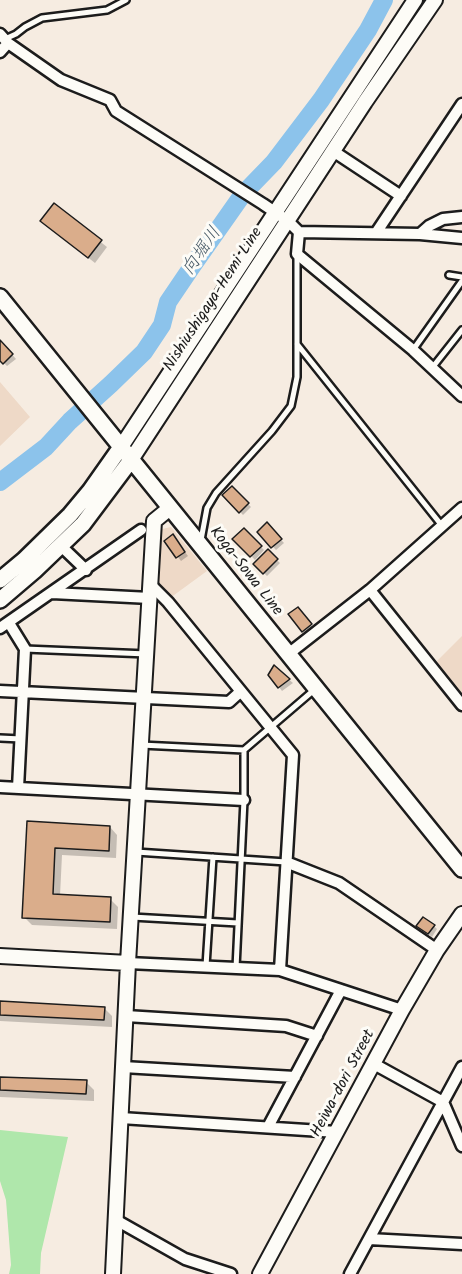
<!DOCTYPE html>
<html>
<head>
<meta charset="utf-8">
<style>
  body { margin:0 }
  canvas { display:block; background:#f6ece1 }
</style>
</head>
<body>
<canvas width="462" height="1274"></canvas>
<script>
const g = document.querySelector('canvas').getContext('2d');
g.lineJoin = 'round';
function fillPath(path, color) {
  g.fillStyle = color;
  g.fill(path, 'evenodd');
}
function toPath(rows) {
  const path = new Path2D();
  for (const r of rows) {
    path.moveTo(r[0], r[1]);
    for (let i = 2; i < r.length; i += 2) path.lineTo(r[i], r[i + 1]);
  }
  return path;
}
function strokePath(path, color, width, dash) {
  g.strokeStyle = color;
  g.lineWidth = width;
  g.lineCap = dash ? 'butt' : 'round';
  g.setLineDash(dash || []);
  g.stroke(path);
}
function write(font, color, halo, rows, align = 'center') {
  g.font = font + ' Kalam,"Klee One",sans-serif';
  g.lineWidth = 6;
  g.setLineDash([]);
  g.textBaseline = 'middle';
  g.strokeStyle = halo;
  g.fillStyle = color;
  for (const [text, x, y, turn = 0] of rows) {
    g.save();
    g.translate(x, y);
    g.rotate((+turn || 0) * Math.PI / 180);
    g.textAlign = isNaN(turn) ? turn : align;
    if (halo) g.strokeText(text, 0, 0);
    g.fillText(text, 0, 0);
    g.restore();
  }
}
fillPath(toPath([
  [0,382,30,417,0,446],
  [171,527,207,571,170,598,156,581,162,529],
  [462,636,462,697,434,664]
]), '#eed9c7');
fillPath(toPath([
  [0,1130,68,1137,41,1253,40,1274,9,1274,11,1265,6,1200,0,1181]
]), '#afe7ab');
fillPath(toPath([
  [54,205,107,247,95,263,48,226],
  [0,341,16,359,7,366,0,359],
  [232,488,251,507,243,515,224,495],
  [267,525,284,543,276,550,259,532],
  [244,530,264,550,255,560,235,539],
  [176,540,188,556,181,561,166,541],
  [268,552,280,563,267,576,255,564],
  [301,612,314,629,306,635,303,631],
  [274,667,293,683,282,691,279,687],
  [29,823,110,827,117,835,116,858,62,855,60,896,110,899,118,907,117,929,32,925,24,917],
  [418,926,434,926,437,929,432,937],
  [0,1003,104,1008,112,1016,112,1027,0,1021],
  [0,1078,86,1082,94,1090,94,1101,0,1097]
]), '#0003');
strokePath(toPath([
  [0,482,46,447,70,421,111,384,144,352,162,325,168,302,191,268,243,194,274,162,321,100,368,30,384,0]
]), '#8cc3eb', 18);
const building = toPath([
  [54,203,102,240,88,258,40,221,54,203],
  [0,340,13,354,3,364,0,361,0,340],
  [232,486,249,503,239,513,222,495,232,486],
  [267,522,282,539,271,548,257,532,267,522],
  [244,528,262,546,250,557,232,539,244,528],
  [173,534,185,552,176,558,164,541,173,534],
  [268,549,278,559,263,574,253,564,268,549],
  [298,607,312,624,302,632,288,614,298,607],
  [274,665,290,679,278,688,268,675,274,665],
  [27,821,110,826,109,851,55,848,53,894,111,897,110,922,22,918,27,821],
  [423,917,435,925,428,934,416,926,423,917],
  [0,1001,105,1007,104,1020,0,1015,0,1001],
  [0,1077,87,1080,86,1094,0,1090,0,1077]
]);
fillPath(building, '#daad8b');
strokePath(building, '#1c1c1c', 1.5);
const service = toPath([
  [5,39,16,34,25,27,42,18,107,10,126,0],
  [449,275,462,277],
  [297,344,443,527],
  [413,350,462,281],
  [432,368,462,330],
  [201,540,207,508,216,493,272,431,291,406,297,377,297,254],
  [25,649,147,654],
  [0,738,21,739],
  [141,745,244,750,314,690],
  [136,852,286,862],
  [132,917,238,923],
  [206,966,213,857],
  [236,968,244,800,244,750]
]);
const minor = toPath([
  [0,34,8,43,61,80,110,100,116,111,263,204,288,221,299,232,420,234,462,238],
  [0,52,8,43],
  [333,151,401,196],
  [299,232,297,254,413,350,462,396],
  [376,233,462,104],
  [420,234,429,226,443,219,462,217],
  [61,546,86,570],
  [151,585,168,602,293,755,280,970],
  [370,590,462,705],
  [52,593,150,598],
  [9,623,25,649,18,788],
  [0,628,141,530],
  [287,655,370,590,462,508],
  [0,691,229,702,240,692],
  [0,787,244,800],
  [286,862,339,883,437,950],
  [128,963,280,970,402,1010],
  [126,1016,286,1026,317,1036],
  [374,1064,443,1102,462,1146],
  [123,1067,295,1077],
  [121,1118,337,1132],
  [268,1127,341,990],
  [116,1220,185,1259,231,1274],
  [369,1239,462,1244],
  [350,1274,462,1067]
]);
const tertiary = toPath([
  [121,447,415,0],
  [131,460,365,102,435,0],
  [0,956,128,963],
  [113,1274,128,963,154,521,170,508],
  [260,1274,402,1010,437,950,462,914]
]);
const secondary = toPath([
  [0,297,462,869],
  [0,580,24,560,70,515,90,491,121,447],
  [0,600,34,571,83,524,131,460]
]);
strokePath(service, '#1c1c1c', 10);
strokePath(minor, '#1c1c1c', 15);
strokePath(tertiary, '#1c1c1c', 18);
strokePath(secondary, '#1c1c1c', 20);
strokePath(service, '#fdfcf7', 5);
strokePath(minor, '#fdfcf7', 10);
strokePath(tertiary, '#fdfcf7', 14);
strokePath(secondary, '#fdfcf7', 15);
write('16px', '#1c1c1c', '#fdfcf7', [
  ["Nishiushigaya-Hemi Line",214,300,-57],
  ["Koga-Sowa Line",245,572,52],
  ["Heiwa-dori Street",344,1084,-62]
]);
write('italic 18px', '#435664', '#fdfcf7', [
  ["向堀川",203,252,-55]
]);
</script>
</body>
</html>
